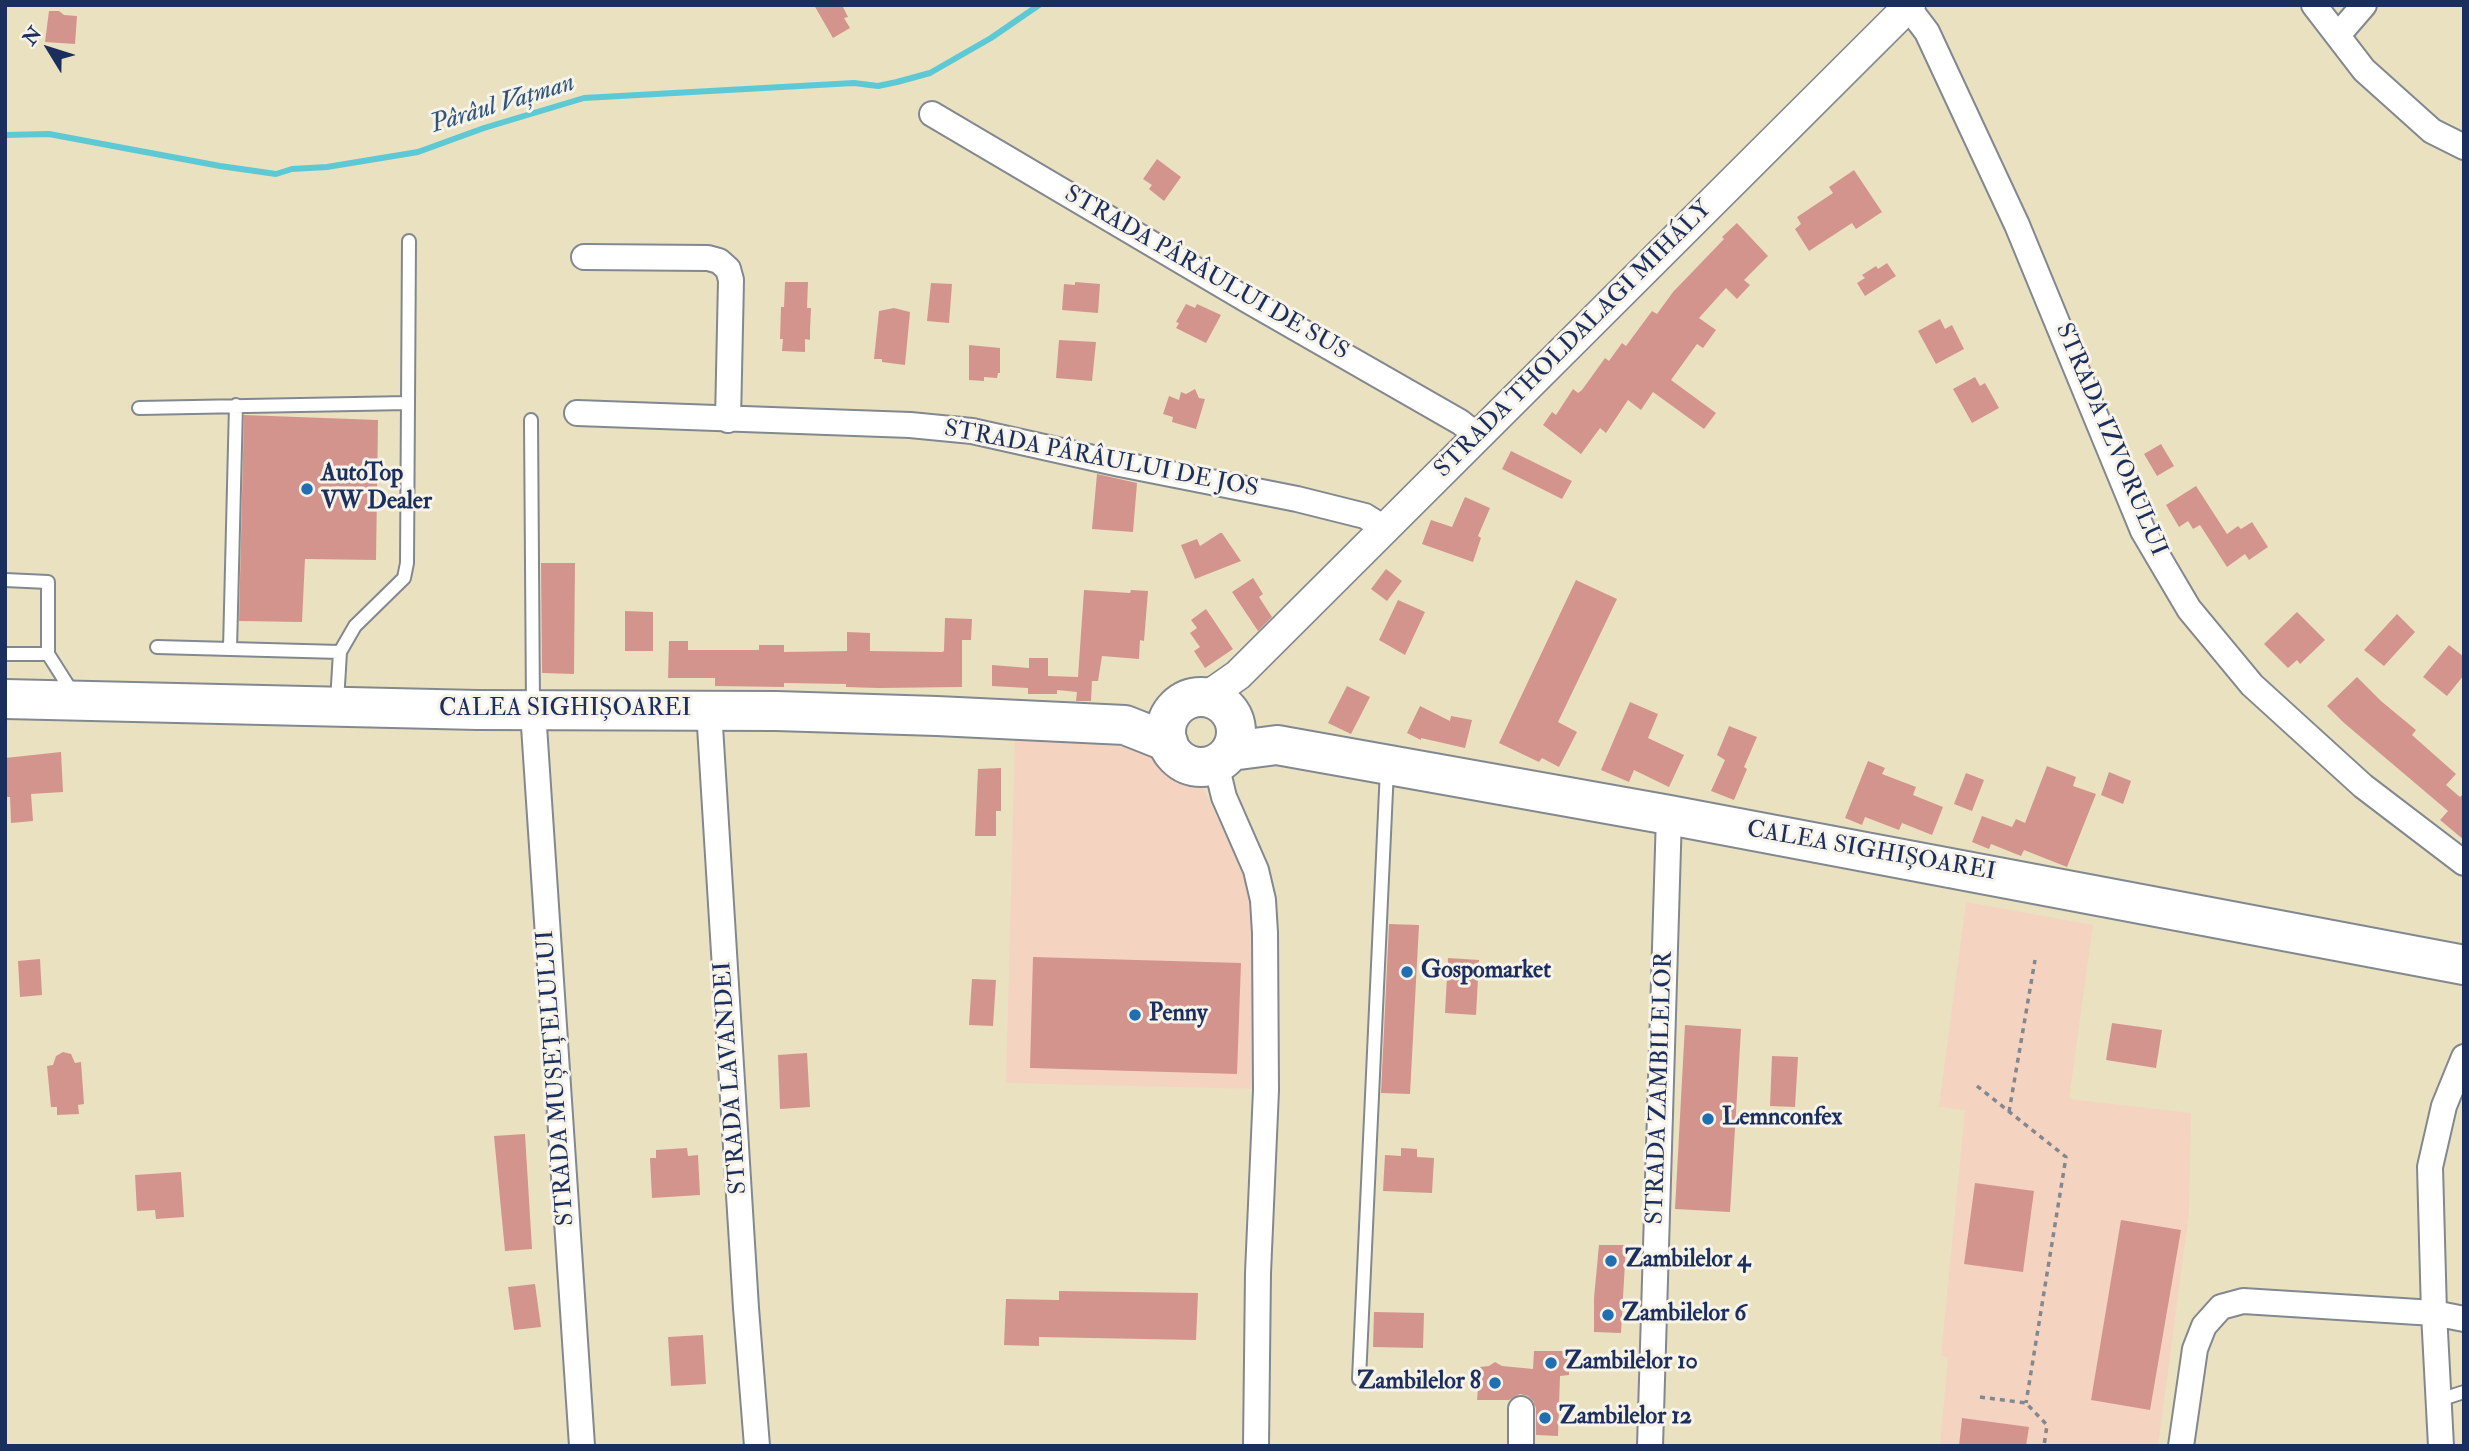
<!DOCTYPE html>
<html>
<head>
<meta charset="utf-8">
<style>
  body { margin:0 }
  #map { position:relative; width:2469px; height:1451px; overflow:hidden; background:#eae1c0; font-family:"IM FELL Double Pica",serif }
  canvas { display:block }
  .frame { position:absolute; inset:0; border:7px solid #1b2f5e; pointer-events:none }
  .north { position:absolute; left:14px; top:14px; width:70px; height:70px; -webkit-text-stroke:5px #f7f3e8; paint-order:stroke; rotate:308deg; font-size:19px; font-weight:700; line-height:28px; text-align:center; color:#1b2f5e }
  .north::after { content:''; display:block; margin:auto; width:24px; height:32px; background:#1b2f5e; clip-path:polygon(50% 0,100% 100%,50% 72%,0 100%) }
</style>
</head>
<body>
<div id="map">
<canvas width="2469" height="1451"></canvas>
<div class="frame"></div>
<div class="north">N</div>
</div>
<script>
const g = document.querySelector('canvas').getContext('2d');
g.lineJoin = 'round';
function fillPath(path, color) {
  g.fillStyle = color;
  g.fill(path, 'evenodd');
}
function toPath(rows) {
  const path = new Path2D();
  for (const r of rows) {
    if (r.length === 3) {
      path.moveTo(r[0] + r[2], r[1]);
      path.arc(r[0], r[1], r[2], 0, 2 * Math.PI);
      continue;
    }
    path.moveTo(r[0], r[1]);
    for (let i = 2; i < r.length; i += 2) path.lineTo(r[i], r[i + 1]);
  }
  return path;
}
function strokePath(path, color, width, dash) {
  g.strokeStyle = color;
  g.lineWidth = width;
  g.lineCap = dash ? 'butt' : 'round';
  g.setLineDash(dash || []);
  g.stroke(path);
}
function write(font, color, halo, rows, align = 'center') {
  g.font = font + ' "IM FELL Double Pica",serif';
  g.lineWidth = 6;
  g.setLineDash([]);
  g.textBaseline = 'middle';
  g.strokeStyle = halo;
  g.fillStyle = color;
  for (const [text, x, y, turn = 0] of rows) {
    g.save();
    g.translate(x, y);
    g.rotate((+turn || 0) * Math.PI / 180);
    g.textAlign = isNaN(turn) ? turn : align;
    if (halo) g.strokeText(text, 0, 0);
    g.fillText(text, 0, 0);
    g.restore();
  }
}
fillPath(toPath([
  [1015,739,1154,749,1173,768,1201,784,1234,853,1252,898,1256,1089,1006,1083],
  [1966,902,2093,925,2069,1099,2191,1113,2189,1213,2158,1446,1940,1446,1948,1357,1941,1356,1965,1110,1939,1107]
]), '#f5d3c1');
strokePath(toPath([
  [5,135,49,134,220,166,276,174,292,169,327,167,418,152,484,128,584,98,854,83,878,86,897,82,930,73,991,38,1039,5]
]), '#5dc9d5', 6);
fillPath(toPath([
  [814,5,842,5,848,17,844,18,850,28,833,38],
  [49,11,59,11,64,15,77,16,75,44,45,42],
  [1157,159,1181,177,1164,201,1149,189,1152,185,1143,179],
  [1854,170,1882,212,1856,229,1852,223,1809,251,1795,229,1801,224,1797,217,1833,193,1829,187],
  [1737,223,1768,256,1744,280,1750,285,1737,299,1726,288,1699,318,1716,330,1703,348,1697,344,1671,380,1716,413,1704,429,1653,392,1641,410,1628,400,1606,433,1600,428,1581,454,1543,425,1552,412,1556,415,1573,389,1578,393,1582,390,1605,358,1609,361,1622,343,1626,346,1652,311,1657,314,1673,292,1724,239,1722,237],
  [1887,263,1896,276,1865,296,1857,283,1865,278,1862,275,1876,266,1878,269],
  [785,282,808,282,807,308,811,308,810,330,810,340,805,339,805,352,782,351,783,339,780,339,781,307,784,307],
  [1075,282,1100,284,1098,313,1062,310,1064,284,1075,285],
  [931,283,952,284,949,323,927,321],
  [1186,304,1195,308,1197,304,1221,315,1206,343,1176,328,1179,323,1176,322],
  [894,308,910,312,905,365,882,362,882,359,874,359,879,311],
  [1940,319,1945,329,1952,325,1964,349,1936,364,1918,331],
  [1059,340,1096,342,1092,381,1056,378],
  [969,345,1000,348,1000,373,998,373,997,378,984,377,984,381,969,380],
  [1975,377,1980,386,1985,383,1999,408,1972,423,1953,389],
  [1195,389,1199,398,1205,399,1196,429,1172,422,1173,417,1163,414,1169,396,1179,400,1181,392,1186,394],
  [244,415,378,420,376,560,305,559,302,622,239,621],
  [2161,444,2174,466,2157,476,2144,454],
  [1511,451,1572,481,1562,499,1502,469],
  [1097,474,1137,483,1133,532,1092,529],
  [2196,486,2227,534,2238,526,2241,529,2252,522,2268,547,2249,560,2245,554,2227,567,2200,525,2193,529,2188,521,2179,527,2166,505],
  [1465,497,1490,508,1478,536,1481,538,1473,562,1422,544,1431,520,1452,527],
  [1220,533,1222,533,1241,561,1195,579,1181,545,1197,539,1200,546],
  [541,563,575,563,574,674,542,673],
  [1386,569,1402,581,1387,601,1371,589],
  [1253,578,1263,594,1259,597,1272,617,1258,631,1232,592],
  [1576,580,1617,599,1558,722,1577,732,1559,767,1542,758,1539,762,1499,743],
  [1084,590,1130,593,1131,590,1148,591,1144,641,1140,640,1139,659,1102,656,1098,681,1092,681,1091,701,1076,701,1077,692,1057,690,1057,694,1028,694,1028,688,992,686,992,665,1029,668,1029,658,1048,658,1048,676,1078,677],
  [1398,600,1425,612,1405,655,1379,640],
  [1206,609,1233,649,1205,668,1194,651,1200,647,1190,633,1197,628,1191,620],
  [625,611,653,612,653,651,625,651],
  [2297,612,2325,640,2300,664,2297,660,2288,668,2264,644],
  [2397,614,2415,632,2384,666,2364,650],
  [945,618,972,619,971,640,962,640,962,687,878,688,846,687,846,684,784,683,784,687,715,686,715,678,668,678,669,641,688,641,688,650,759,650,759,645,784,645,784,652,847,651,847,632,870,633,870,651,942,652,944,651],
  [2449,645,2464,657,2464,675,2447,696,2423,677],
  [2357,677,2381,701,2416,730,2412,735,2456,774,2446,785,2460,797,2464,793,2464,840,2440,820,2448,811,2343,722,2327,706],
  [1347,686,1370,697,1351,734,1328,723],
  [1630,702,1658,714,1648,738,1684,755,1669,787,1634,770,1629,782,1601,770],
  [1420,706,1450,721,1451,716,1472,720,1465,748,1421,738,1421,740,1407,733],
  [1729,726,1757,737,1744,767,1747,769,1734,800,1711,791,1725,760,1717,755],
  [61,752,63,792,31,794,33,821,11,823,10,797,5,797,5,758],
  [1868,761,1885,768,1882,774,1916,787,1913,795,1943,807,1932,835,1902,823,1899,830,1865,817,1862,825,1845,818],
  [2047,766,2076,777,2073,786,2096,794,2067,867,2024,850,2021,856,1991,844,1989,849,1972,842,1982,816,2012,827,2016,819,2025,823],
  [1001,768,1001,811,996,811,996,836,975,836,978,769],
  [2109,772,2131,781,2123,804,2101,795],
  [1966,773,1984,780,1972,811,1954,804],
  [1389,924,1419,925,1410,1094,1381,1093],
  [1033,957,1241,963,1237,1074,1030,1068],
  [1448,958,1479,960,1476,1015,1445,1013],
  [40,959,42,995,20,997,18,961],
  [972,979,996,980,993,1026,969,1025],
  [2112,1023,2162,1030,2156,1068,2106,1060],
  [1685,1025,1741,1029,1730,1212,1675,1209],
  [63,1052,71,1054,75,1063,81,1062,84,1104,78,1105,79,1114,57,1115,57,1107,51,1107,47,1066,53,1065,56,1056],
  [807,1053,810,1107,780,1109,778,1055],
  [1772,1056,1798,1057,1795,1107,1770,1106],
  [525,1134,532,1249,505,1251,494,1136],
  [687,1148,688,1156,698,1155,700,1195,652,1198,650,1158,656,1158,656,1150],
  [1401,1148,1417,1149,1417,1157,1434,1158,1432,1193,1383,1191,1385,1155,1401,1156],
  [181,1172,184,1217,156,1219,155,1210,137,1211,135,1175],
  [1975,1183,2034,1191,2023,1272,1964,1264],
  [2121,1220,2181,1230,2150,1410,2091,1400],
  [1599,1245,1626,1245,1621,1333,1594,1332,1594,1298],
  [535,1284,541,1327,514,1330,508,1287],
  [1059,1291,1198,1293,1196,1340,1039,1337,1039,1346,1004,1345,1006,1299,1059,1300],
  [1374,1312,1424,1313,1423,1348,1373,1347],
  [703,1335,706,1384,671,1386,668,1337],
  [1534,1351,1569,1351,1569,1375,1560,1376,1558,1436,1536,1435,1536,1408,1533,1401,1528,1396,1520,1394,1509,1400,1477,1400,1480,1367,1489,1366,1495,1362,1502,1366,1533,1369],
  [1962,1418,2029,1427,2026,1446,1959,1446]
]), '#d4948e');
const service = toPath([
  [139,408,408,403],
  [531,420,533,707],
  [5,580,48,582,48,654,74,695],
  [157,647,340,652],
  [230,649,236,405],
  [5,654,48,654],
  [337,702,340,652,355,626,404,578,407,563,409,241],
  [1359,1379,1387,769],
  [2439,1400,2464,1392]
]);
const minor = toPath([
  [2314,5,2364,70,2432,131,2464,147],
  [1908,7,1927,32,2017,225,2143,531,2189,609,2252,685,2363,786,2464,863],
  [2338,35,2364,5],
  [932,114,1247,300,1460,422,1478,436],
  [584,257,708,258,719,261,728,269,731,280,728,420],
  [577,413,910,425,972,431,1120,464,1297,499,1365,516,1384,528],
  [709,710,746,1308,757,1446],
  [533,711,582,1446],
  [1216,764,1224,797,1256,870,1263,900,1265,933,1266,1090,1258,1273,1256,1446],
  [1521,1446,1521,1409],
  [1650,1446,1669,815],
  [2181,1446,2195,1349,2204,1326,2221,1307,2243,1301,2434,1313,2430,1167,2444,1106,2464,1057],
  [2441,1446,2434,1313,2464,1319]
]);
const tertiary = toPath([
  [1205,698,1238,675,1910,5]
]);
const trunk = toPath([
  [1201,732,35],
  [5,699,478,710,776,711,937,716,1125,725,1168,742],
  [1231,751,1277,745,1669,815,2464,965]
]);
strokePath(service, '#82888f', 16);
strokePath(minor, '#82888f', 28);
strokePath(tertiary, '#82888f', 33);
strokePath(trunk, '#82888f', 42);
strokePath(toPath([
  [1977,1086,2066,1157,2026,1403],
  [2009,1112,2035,960],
  [1980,1397,2026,1403,2047,1425,2044,1446]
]), '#82888f', 3.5, [5, 5]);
strokePath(service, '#fff', 12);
strokePath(minor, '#fff', 24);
strokePath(tertiary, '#fff', 30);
strokePath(trunk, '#fff', 38);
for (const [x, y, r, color] of [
  [307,489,7,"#1f6fb2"],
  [1407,972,7,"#1f6fb2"],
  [1135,1015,7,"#1f6fb2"],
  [1708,1119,7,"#1f6fb2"],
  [1611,1261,7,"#1f6fb2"],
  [1608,1315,7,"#1f6fb2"],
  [1551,1363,7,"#1f6fb2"],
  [1495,1383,7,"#1f6fb2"],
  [1545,1418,7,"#1f6fb2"]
]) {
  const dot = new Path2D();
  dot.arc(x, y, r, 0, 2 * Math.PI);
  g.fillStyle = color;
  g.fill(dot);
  strokePath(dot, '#f7f3e8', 2.5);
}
write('24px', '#1b2f5e', '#f7f3e8', [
  ["STRADA PÂRÂULUI DE SUS",1206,274,30],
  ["STRADA THOLDALAGI MIHÁLY",1574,340,-45],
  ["STRADA IZVORULUI",2110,440,67],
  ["STRADA PÂRÂULUI DE JOS",1101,460,11],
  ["CALEA SIGHIȘOAREI",565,710],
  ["CALEA SIGHIȘOAREI",1871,852,10],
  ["STRADA MUȘEȚELULUI",557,1078,-94],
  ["STRADA LAVANDEI",732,1078,-94],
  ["STRADA ZAMBILELOR",1661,1088,-88]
]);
write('bold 24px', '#1b2f5e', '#f7f3e8', [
  ["AutoTop",321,475],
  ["VW Dealer",321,503],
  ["Gospomarket",1421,972],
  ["Penny",1149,1015],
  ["Lemnconfex",1722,1119],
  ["Zambilelor 4",1625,1261],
  ["Zambilelor 6",1622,1315],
  ["Zambilelor 10",1565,1363],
  ["Zambilelor 8",1481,1383,"right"],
  ["Zambilelor 12",1559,1418]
], 'left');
write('italic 26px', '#2c567c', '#f7f3e8', [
  ["Pârâul Vațman",503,105,-17]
]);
</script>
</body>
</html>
